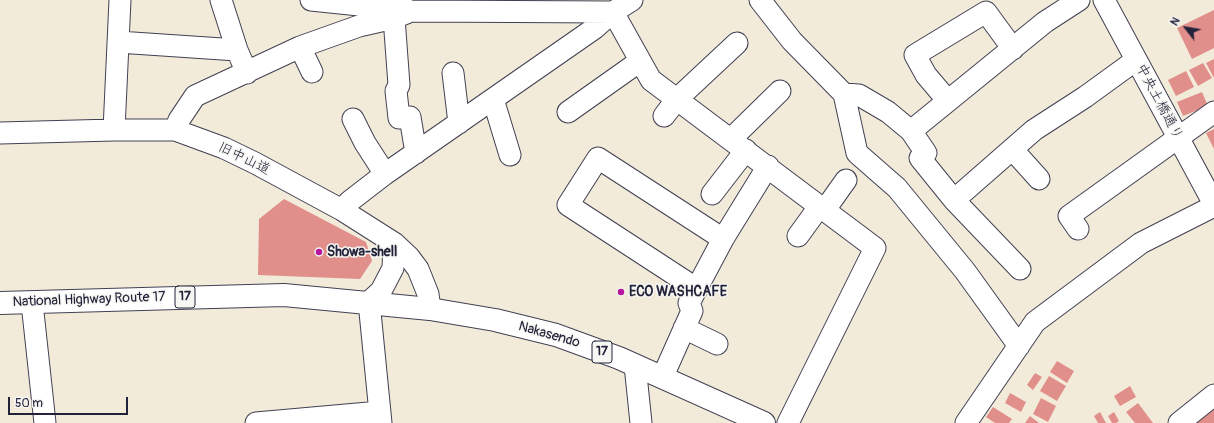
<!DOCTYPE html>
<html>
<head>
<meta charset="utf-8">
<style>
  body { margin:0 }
  #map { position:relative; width:1214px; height:423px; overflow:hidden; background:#f3ebda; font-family:Pangolin,sans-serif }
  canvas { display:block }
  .north { position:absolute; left:1166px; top:8px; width:40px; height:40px; -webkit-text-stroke:3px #f6f6f2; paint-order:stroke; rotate:301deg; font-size:11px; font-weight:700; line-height:16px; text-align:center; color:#22223b }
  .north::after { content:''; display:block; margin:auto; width:14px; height:18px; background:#22223b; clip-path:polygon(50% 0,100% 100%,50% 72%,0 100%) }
  .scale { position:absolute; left:8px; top:397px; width:120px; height:18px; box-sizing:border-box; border:2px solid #22223b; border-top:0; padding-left:5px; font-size:12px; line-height:14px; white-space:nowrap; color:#22223b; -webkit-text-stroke:3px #f6f6f2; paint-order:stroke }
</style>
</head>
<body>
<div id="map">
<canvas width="1214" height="423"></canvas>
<div class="north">N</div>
<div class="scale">50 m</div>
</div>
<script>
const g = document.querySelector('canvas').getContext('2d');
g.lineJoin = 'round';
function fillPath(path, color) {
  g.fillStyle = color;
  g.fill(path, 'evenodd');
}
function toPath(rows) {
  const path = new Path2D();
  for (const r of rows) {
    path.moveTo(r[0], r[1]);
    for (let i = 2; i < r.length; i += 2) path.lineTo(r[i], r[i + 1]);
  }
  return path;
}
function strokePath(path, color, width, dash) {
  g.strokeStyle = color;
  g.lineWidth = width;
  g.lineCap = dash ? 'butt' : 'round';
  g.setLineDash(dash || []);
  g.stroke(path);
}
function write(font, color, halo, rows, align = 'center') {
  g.font = font + ' Pangolin,"Klee One",sans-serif';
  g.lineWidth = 3;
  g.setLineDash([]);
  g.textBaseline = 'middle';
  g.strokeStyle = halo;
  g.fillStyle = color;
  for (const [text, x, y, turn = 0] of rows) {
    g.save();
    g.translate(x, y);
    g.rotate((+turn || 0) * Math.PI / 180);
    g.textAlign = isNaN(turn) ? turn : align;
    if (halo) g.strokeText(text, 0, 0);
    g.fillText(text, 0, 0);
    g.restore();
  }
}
fillPath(toPath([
  [1214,10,1214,48,1192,59,1177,28],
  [1214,59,1214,78,1206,63],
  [1203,63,1212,78,1198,86,1189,70],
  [1186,71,1194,87,1176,96,1168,80],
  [1202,92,1208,106,1183,116,1177,102],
  [1214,129,1214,149,1206,133],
  [284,199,366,242,372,261,360,279,258,275,259,219],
  [1057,361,1074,371,1067,383,1050,372],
  [1035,373,1042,377,1033,390,1027,385],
  [1049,376,1066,386,1057,401,1040,391],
  [1130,386,1136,397,1120,406,1114,396],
  [1010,393,1026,402,1021,412,1005,403],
  [1041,398,1056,406,1048,422,1033,414],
  [1138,403,1153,423,1135,423,1126,412],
  [993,407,1012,419,1009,423,995,423,986,417],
  [1214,407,1214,423,1193,423],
  [1100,412,1106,423,1098,423,1094,416],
  [1114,412,1119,421,1116,423,1112,423,1108,416],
  [1030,416,1039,423,1025,423]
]), '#e18f8a');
const minor = toPath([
  [221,0,237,50],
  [311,0,408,10],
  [760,0,792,41,844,94,857,153,897,188,965,271,1019,346],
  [1104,0,1214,204],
  [613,12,651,80,875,248,788,423],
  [394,18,399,85,396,91,399,118,410,117,416,153],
  [118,42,237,50,247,73],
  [300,47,312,72],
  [453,73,459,123],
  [844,94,859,95,888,112,911,131,926,153,920,158,954,200,1020,269],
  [493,99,510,155],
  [948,101,926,75,915,55,986,12,1013,49],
  [568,112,640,61],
  [664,116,677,99,737,43],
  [353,119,365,143,385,174],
  [114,130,120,0],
  [175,130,179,120,195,96,300,47,359,26,394,18,411,11,613,12],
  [911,131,1045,22,1079,0],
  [0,133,114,130,175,130,224,148,255,163,342,210,394,243,409,257,418,269,428,294,430,309],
  [731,139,780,91],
  [1012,149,1039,179],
  [712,194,746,150],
  [954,200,1034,130,1085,97,1136,60],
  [342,210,350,201,385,174,595,28,613,12,632,0],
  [824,211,846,180],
  [1078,229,1069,216,1214,112],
  [798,236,819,207],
  [697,289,568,205,598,158,723,239,768,166],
  [32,303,45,423],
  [684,328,717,344],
  [635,365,641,423],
  [663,376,692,311,689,303,723,239],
  [256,423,380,412],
  [381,423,369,302,381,291,393,268,394,243],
  [966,423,1035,322,1141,243,1214,206],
  [1179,423,1214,395]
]);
const highway = toPath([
  [0,303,284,295,430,309,495,320,556,335,619,358,764,423]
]);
strokePath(minor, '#414053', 23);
strokePath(highway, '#414053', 24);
strokePath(minor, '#fff', 21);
strokePath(highway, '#fff', 22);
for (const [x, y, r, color] of [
  [319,252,4,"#b5179e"],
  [621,292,4,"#b5179e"]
]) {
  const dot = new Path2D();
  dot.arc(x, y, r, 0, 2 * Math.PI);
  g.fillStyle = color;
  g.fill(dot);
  strokePath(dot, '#f6f6f2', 1.5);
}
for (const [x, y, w] of [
  [185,297,20],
  [602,352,20]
]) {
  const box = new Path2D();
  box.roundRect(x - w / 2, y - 11, w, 22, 3);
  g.fillStyle = '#f6f6f2';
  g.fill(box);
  strokePath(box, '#22223b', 1);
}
write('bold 13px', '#22223b', null, [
  ["17",185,297],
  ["17",602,352]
]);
write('14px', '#22223b', '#f6f6f2', [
  ["中央土橋通り",1159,102,62],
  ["旧中山道",244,159,26],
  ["National Highway Route 17",89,300,-2],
  ["Nakasendo",549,335,16]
]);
write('bold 14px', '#22223b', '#f6f6f2', [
  ["Showa-shell",327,252],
  ["ECO WASHCAFE",629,292]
], 'left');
</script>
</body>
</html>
